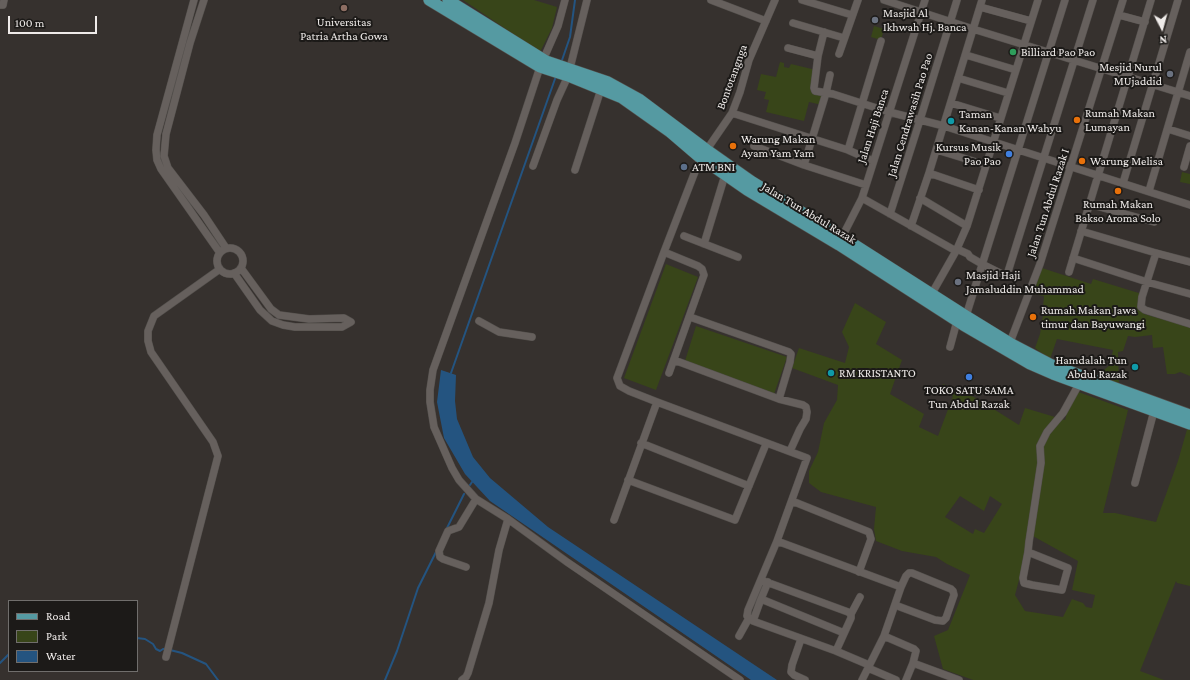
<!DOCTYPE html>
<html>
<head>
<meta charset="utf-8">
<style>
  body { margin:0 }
  #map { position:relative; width:1190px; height:680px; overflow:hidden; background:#36312e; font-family:"Crimson Pro",serif }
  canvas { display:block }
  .legend { position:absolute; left:8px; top:600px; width:130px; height:72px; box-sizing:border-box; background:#1c1a18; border:1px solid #706e6c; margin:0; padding:5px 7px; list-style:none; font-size:12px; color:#efebe9 }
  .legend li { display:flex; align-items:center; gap:8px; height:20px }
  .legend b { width:20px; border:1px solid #706e6c }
  .north { position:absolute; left:1142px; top:8px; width:40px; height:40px; -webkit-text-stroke:3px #1c1a18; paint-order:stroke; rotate:174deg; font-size:11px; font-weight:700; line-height:16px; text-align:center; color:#efebe9 }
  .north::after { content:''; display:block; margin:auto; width:14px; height:18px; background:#efebe9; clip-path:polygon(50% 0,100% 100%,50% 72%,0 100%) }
  .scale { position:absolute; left:8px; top:16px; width:89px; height:18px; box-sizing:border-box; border:2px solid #efebe9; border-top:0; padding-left:5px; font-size:12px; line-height:14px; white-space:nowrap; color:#efebe9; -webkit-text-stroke:3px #1c1a18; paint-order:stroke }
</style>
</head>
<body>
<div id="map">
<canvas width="1190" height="680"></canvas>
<ul class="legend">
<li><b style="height:5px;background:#559aa2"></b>Road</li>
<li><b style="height:11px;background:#384519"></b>Park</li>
<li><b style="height:11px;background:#245480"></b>Water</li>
</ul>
<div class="north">N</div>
<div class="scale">100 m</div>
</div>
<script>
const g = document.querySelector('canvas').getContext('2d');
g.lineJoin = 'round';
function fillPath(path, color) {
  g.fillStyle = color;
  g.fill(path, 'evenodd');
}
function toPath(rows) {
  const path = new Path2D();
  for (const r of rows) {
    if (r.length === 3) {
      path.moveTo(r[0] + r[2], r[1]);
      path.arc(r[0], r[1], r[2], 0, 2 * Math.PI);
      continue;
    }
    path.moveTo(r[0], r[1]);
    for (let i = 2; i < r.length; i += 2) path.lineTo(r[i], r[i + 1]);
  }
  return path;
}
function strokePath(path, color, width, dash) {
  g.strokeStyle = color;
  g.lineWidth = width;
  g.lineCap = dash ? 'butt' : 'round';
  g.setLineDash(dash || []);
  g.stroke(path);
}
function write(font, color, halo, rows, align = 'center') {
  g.font = font + ' "Crimson Pro",serif';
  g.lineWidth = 4;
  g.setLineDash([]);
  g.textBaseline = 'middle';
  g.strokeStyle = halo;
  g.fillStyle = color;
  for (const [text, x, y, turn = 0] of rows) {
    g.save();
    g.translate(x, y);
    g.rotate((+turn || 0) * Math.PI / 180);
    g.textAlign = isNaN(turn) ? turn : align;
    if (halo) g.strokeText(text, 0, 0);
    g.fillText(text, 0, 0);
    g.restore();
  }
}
fillPath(toPath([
  [463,0,534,0,557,7,552,28,540,52],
  [874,26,884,29,881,40,871,37],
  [780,62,784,63,784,67,789,68,791,64,816,70,811,92,824,95,822,105,809,102,804,121,766,112,769,100,764,99,766,92,757,90,761,74,776,77],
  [1182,172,1190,174,1190,184,1180,182],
  [666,264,698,277,656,390,624,378],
  [1042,268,1091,284,1093,279,1142,294,1139,306,1144,314,1190,327,1190,376,1180,372,1175,374,1167,374,1163,347,1153,348,1152,335,1135,337,1128,336,1123,351,1118,352,1119,385,1101,378,1099,374,1110,365,1113,350,1057,339,1050,359,1035,348,1040,334,1044,309,1043,307,1044,296,1033,294],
  [855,303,886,322,876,344,902,360,890,394,924,414,919,427,938,436,953,396,942,388,943,384,976,398,1019,425,1025,408,1065,420,1073,390,1128,410,1103,513,1115,513,1156,522,1178,461,1188,426,1190,427,1190,586,1177,583,1176,581,1140,671,1164,680,973,680,943,669,934,636,948,630,970,575,947,564,936,557,902,551,876,541,874,529,876,507,821,492,809,483,809,471,818,452,824,423,837,400,838,385,792,368,799,348,845,363,849,347,842,332],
  [960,496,984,511,990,496,1002,504,984,533,975,529,973,534,945,517],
  [1031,535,1078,561,1072,590,1095,595,1092,608,1086,607,1083,603,1072,599,1063,617,1025,611,1015,595],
  [696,326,787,357,773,397,684,364]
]), '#384519');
fillPath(toPath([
  [441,370,456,375,455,401,457,419,473,457,490,478,548,527,777,680,751,680,490,501,465,474,444,438,437,402]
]), '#245480');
strokePath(toPath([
  [561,63,570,37,575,0],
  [451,373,556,76],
  [470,485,472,482],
  [447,528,464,494],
  [137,638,145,639,153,644,156,649,160,651,163,649,166,649],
  [170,650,182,653,206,664,218,680],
  [0,663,9,654],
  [385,680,397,651,418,588,437,550]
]), '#245480', 2);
const minor = toPath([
  [194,0,157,135,156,150,157,160,161,169,220,253],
  [204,0,190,43,166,134,164,156,168,168,204,215,226,248],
  [565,0,558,26,540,67,515,143,433,370,430,390,430,402,434,427,452,468,459,480,476,499,508,519,567,562,740,680],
  [711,0,766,21],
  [775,0,749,60,740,92,732,113,701,158,696,169,664,252,617,378,620,386,629,391,657,402,807,458,777,541,748,610,747,616,753,621,836,651,869,665],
  [802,0,852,15],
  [884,0,973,29,1190,96],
  [0,5,3,5,4,0],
  [980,7,1031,21],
  [1119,15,1145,22],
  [793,23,844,38],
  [824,32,818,56,814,88,815,91,833,94,889,112,944,126,1190,205],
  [788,48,818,56],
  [839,54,858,0],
  [966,55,1016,70],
  [958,78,1008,93],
  [951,103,1000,118],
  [732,113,848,150,873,161],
  [1168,129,1190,136],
  [754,146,804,165,866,185],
  [848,150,881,41],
  [937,150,986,165],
  [804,165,826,93,830,75],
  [533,166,557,100,568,76,587,0],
  [1184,167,1190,146],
  [575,170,602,86],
  [929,173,979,190],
  [1123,183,1178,0],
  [1149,191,1190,52],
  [862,198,956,251],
  [920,198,967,226],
  [1089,204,1154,222],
  [890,214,920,120,957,0],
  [911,226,929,173,982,0],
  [1081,231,1156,253,1142,297,1141,307,1145,310,1190,324],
  [684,236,738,257],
  [841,239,862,198,925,0],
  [704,244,725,175],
  [230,261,13],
  [957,249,968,254,970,257,982,264,1004,275,1007,275,1093,0],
  [664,252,698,266,702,269,704,275,669,373],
  [1156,253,1190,262],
  [1073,258,1147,282,1190,294],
  [1069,272,1151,0],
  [234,273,260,310,272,321,283,325,295,327,342,327,351,322,344,318,309,319,279,315,271,309,241,268],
  [931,295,956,251,967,226,1038,0],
  [966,316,1065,0],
  [690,317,789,352,791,354,790,362,779,399],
  [479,321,499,332,532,337],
  [1009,345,1040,264,1123,0],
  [950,347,957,321],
  [674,360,779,399,803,405,806,407,807,412,806,419,800,429,790,451],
  [641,443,749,486],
  [628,480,735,520,766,444],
  [1135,483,1154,411],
  [792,501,869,532,871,539,859,572],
  [614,520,657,402],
  [777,541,901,587,884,636,862,680],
  [1028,552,1023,578,1024,583,1032,585,1062,590,1068,568,1028,552,1029,542,1041,463,1040,446,1047,432,1063,413,1079,384],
  [466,567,443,559,440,557,439,551,448,531,459,527,476,499],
  [761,580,848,612,851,614],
  [761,599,768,582],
  [895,605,935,620,943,621,946,618,954,595,953,591,951,589,912,573,909,573,906,576,901,587],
  [753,621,761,599,844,633],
  [739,636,749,618],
  [884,636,914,649,916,651,913,663,906,680],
  [801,639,792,665,791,672,794,675,805,680],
  [836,651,851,618,851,614,860,597],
  [166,657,218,456,213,442,151,352,148,341,148,331,154,316,220,269],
  [913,663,959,680],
  [868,668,896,680],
  [462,680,466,677,468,673,489,603,499,550,508,519]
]);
const primary = toPath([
  [429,0,540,67,568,76,622,98,670,132,698,156,747,190,839,245,963,325,1030,364,1053,374,1190,424],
  [448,0,546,61,608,82,639,99,707,150,751,181,844,238,966,316,1010,343,1052,365,1190,415]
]);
strokePath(minor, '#54504d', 8);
strokePath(primary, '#54504d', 12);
strokePath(minor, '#66605d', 7);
strokePath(primary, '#559aa2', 11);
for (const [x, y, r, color] of [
  [344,8,4,"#8d6e63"],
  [875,20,4,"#6b7280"],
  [1013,52,4,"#2e9e5b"],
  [1170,74,4,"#6b7280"],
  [1077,120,4,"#e8710a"],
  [951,121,4,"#0f9aa8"],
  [733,146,4,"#e8710a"],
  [1009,154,4,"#3f7fe0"],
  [1082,161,4,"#e8710a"],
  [684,167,4,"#5c6f8a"],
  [1118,191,4,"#e8710a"],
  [958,282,4,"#6b7280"],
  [1033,317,4,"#e8710a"],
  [1135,367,4,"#0f9aa8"],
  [831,373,4,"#0f9aa8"],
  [969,377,4,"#3f7fe0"]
]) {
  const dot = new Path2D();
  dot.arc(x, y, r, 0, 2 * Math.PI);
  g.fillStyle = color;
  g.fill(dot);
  strokePath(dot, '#1c1a18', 1.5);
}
write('12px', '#efebe9', '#1c1a18', [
  ["Masjid Al",883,13],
  ["Ikhwah Hj. Banca",883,27],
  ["Universitas",344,22,"center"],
  ["Patria Artha Gowa",344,36,"center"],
  ["Billiard Pao Pao",1021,52],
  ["Mesjid Nurul",1162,67,"right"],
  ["MUjaddid",1162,81,"right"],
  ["Rumah Makan",1085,113],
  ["Lumayan",1085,127],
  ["Taman",959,114],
  ["Kanan-Kanan Wahyu",959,128],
  ["Warung Makan",741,139],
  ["Ayam Yam Yam",741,153],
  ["Kursus Musik",1001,147,"right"],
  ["Pao Pao",1001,161,"right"],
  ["Warung Melisa",1090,161],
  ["ATM BNI",692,167],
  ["Rumah Makan",1118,204,"center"],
  ["Bakso Aroma Solo",1118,218,"center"],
  ["Masjid Haji",966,275],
  ["Jamaluddin Muhammad",966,289],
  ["Rumah Makan Jawa",1041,310],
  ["timur dan Bayuwangi",1041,324],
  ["Hamdalah Tun",1127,360,"right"],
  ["Abdul Razak",1127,374,"right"],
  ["RM KRISTANTO",839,373],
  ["TOKO SATU SAMA",969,390,"center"],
  ["Tun Abdul Razak",969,404,"center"]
], 'left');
write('12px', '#efebe9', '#1c1a18', [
  ["Bontotangnga",732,77,-70],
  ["Jalan Cendrawasih Pao Pao",910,115,-73],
  ["Jalan Haji Banca",873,126,-72],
  ["Jalan Tun Abdul Razak I",1048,203,-72],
  ["Jalan Tun Abdul Razak",809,213,31]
]);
</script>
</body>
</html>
